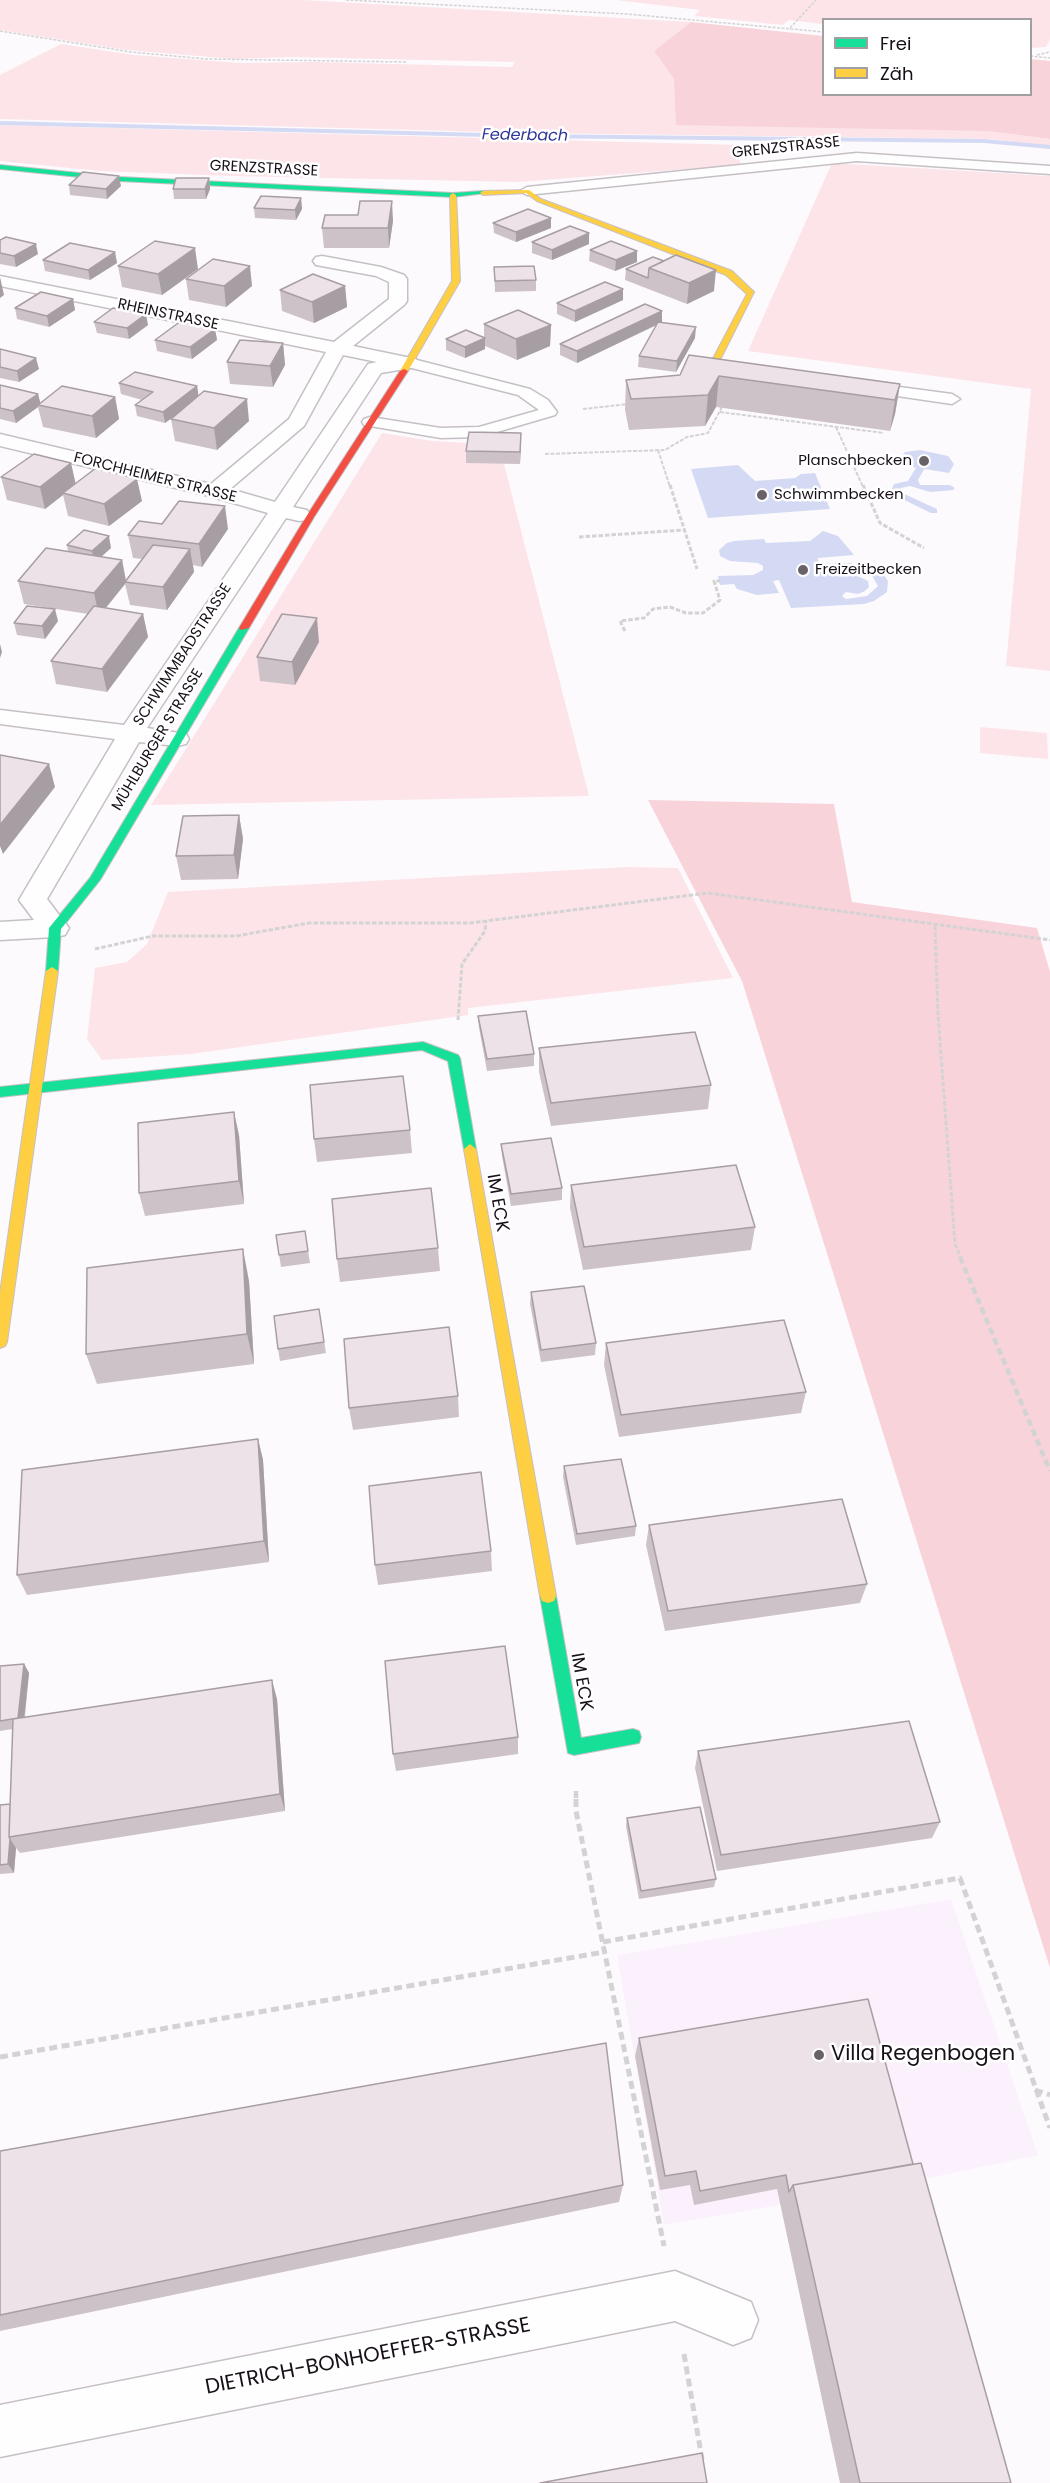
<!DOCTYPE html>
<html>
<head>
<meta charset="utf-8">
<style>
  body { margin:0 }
  #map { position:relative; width:1050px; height:2483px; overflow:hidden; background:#fdfafd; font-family:Poppins,sans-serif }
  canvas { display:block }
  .legend { position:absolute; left:822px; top:18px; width:210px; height:78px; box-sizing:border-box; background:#fff; border:2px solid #a29fa3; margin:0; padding:8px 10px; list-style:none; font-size:18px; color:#171018 }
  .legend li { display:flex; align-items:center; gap:12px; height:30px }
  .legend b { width:30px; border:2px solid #a29fa3 }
</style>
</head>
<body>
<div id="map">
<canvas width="1050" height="2483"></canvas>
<ul class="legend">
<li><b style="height:8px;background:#16e098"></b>Frei</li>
<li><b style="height:8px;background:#ffcf43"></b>Zäh</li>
</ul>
</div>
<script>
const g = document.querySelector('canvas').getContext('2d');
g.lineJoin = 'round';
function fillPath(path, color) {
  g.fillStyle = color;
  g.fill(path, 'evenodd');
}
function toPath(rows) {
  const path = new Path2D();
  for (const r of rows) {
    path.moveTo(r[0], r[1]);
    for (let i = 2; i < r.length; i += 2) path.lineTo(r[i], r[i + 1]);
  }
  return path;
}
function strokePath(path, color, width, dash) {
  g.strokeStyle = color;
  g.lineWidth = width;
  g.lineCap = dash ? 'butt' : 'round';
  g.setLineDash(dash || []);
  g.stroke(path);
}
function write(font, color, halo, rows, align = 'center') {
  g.font = font + ' Poppins,sans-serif';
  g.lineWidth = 5;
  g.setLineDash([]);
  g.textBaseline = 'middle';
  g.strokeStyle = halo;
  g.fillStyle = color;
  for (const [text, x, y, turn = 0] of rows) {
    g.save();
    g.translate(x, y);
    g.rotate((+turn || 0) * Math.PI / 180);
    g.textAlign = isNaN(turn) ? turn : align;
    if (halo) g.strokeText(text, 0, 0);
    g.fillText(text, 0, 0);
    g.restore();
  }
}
fillPath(toPath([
  [951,1899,1038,2155,901,2184,664,2225,617,1955]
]), '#fbf1fd');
fillPath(toPath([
  [0,0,303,0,691,22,654,51,674,79,987,131,1050,139,1050,146,989,139,529,133,0,119,0,75,61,44,134,55,239,63,316,62,512,67,515,62,291,57,234,59,127,50,0,30],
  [616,0,1050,0,1050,39,1046,47,1031,48,1030,20,824,20,823,24,789,20,783,25,694,16,700,10],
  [0,125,740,145,740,165,518,182,231,176,100,171,0,161],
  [832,163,1050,176,1050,671,1006,666,1031,389,748,351],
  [382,433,432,441,469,443,504,464,589,796,151,805],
  [980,727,1047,733,1048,759,980,753],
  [628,867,678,868,733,978,468,1008,468,1015,191,1054,102,1060,87,1039,95,968,127,962,147,944,168,892]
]), '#fce4e9');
fillPath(toPath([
  [691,22,823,36,824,94,1030,94,1031,59,1050,61,1050,139,987,131,676,125,674,79,654,51],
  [648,800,834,804,852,902,1037,928,1050,972,1050,1968,742,981]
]), '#f8d3da');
fillPath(toPath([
  [920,450,948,456,954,464,949,473,894,464,905,452],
  [738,465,755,481,795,478,801,474,815,473,830,509,708,518,691,469],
  [823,531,838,536,854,555,818,558,819,564,850,563,877,570,884,575,888,581,887,592,874,601,864,604,791,608,779,580,773,581,779,593,757,595,737,589,734,584,720,585,718,576,753,575,763,570,763,566,758,563,730,561,720,556,719,550,727,543,734,541,764,539,766,543,810,541],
  [838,570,863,573,872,576,878,586,867,596,846,599,842,596,846,592,858,594,865,591,869,587,868,581,856,575,834,575,834,572]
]), '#d4daf4');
fillPath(toPath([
  [0,121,527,134,984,139,1050,145,1050,149,984,143,527,138,0,125,0,121],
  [920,465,925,468,918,480,920,485,950,485,955,488,953,490,930,492,910,486,901,488,900,492,937,509,937,513,931,513,890,493,894,484,908,481,917,466,920,465]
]), '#d4daf4');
const lane = toPath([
  [857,153,1050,166,1050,174,857,161,527,195,520,191,527,187,857,153],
  [409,358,530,389,548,400,557,412,555,415,480,437,441,438,364,425,362,422,364,419,370,417,441,428,479,427,539,410,518,395,404,366,401,363,404,360,409,358],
  [862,382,952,394,960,399,952,404,856,390,854,387,856,384,862,382]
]);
const street = toPath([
  [322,256,381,267,404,275,407,279,407,301,404,305,353,346,416,359,418,363,416,367,381,373,293,507,307,510,310,515,307,520,299,521,286,518,147,728,186,734,189,739,186,744,177,746,139,742,47,899,69,928,65,935,55,937,0,940,0,922,34,920,19,900,115,739,0,724,0,710,124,725,268,513,209,496,0,446,0,434,211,484,289,419,326,352,0,286,0,276,334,342,389,299,389,282,376,276,316,265,313,261,316,257,322,256],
  [343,355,377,362,368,364,275,502,230,489,304,426,343,355],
  [675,2271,751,2302,758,2320,751,2338,733,2345,675,2321,0,2457,0,2405,675,2271]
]);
const fast = toPath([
  [0,165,119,177,453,193,483,191,486,193,453,197,119,181,0,169,0,165],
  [244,625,249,628,100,880,61,929,58,971,56,974,48,974,46,971,49,928,90,878,239,628,244,625],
  [423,1042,458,1055,460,1058,476,1149,475,1152,465,1152,464,1149,448,1061,422,1050,0,1097,0,1087,423,1042],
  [548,1589,554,1591,556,1596,581,1738,633,1729,639,1731,641,1737,639,1743,574,1755,568,1753,540,1596,542,1591,548,1589]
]);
const slow = toPath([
  [529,190,541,199,732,271,754,292,715,370,708,368,747,294,726,275,537,201,526,193,483,195,480,193,483,191,529,190],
  [453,193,456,195,460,281,408,371,401,373,400,371,452,281,450,195,453,193],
  [52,967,58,971,7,1342,5,1346,0,1348,0,1293,46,971,52,967],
  [470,1144,476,1149,556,1596,554,1601,548,1603,542,1601,540,1596,464,1149,470,1144]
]);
const jam = toPath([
  [404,369,408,371,314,517,249,628,241,630,239,628,306,517,400,371,404,369]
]);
strokePath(lane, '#c5c0c5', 3);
strokePath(street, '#c5c0c5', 3);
strokePath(fast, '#c5c0c5', 2);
strokePath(slow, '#c5c0c5', 2);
strokePath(jam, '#c5c0c5', 2);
strokePath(toPath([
  [346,0,627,14,824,32],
  [790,28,816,0],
  [0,31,131,52,206,59,407,62],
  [1037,55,1050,52],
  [1030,56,1050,58]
]), '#d4d3d4', 1.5, [3, 1.5]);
strokePath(toPath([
  [583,409,629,404],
  [720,412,884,433],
  [836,427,863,487],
  [658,450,670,487],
  [545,454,665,450,687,437,708,433,722,407]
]), '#d4d3d4', 2, [4, 1.5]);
strokePath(toPath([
  [670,485,697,569],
  [863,485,880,523,924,548],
  [579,537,684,530],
  [625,631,620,621,644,618,653,609,670,607,686,613,703,613,720,600,714,581,720,581],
  [935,926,938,1014,955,1244,961,1258],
  [95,949,153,936,236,936,309,923,470,923,708,893,1050,940],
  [458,1020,462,964,485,931,486,920]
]), '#d4d3d4', 3, [4.5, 2]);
strokePath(toPath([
  [960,1257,1050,1471],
  [576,1791,576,1801]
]), '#d4d3d4', 4.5, [7, 4]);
strokePath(toPath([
  [576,1799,576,1811,664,2246],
  [603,1942,960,1878,1050,2128],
  [0,2057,604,1952],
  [1035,2090,1050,2095],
  [684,2354,702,2459]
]), '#d4d3d4', 5, [8, 4.5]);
fillPath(lane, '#fffeff');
fillPath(street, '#fffeff');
fillPath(fast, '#16e098');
fillPath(slow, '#ffcf43');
fillPath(jam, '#f24e42');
fillPath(toPath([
  [209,178,210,189,206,199,174,199,173,189],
  [69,185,121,186,107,199,70,195],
  [301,198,302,209,296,220,255,218,254,208],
  [358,215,393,221,389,248,324,248,322,228],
  [493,223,551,228,516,242,494,233],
  [0,240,38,254,16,267,0,264],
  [532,242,589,244,552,260,532,253],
  [590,250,637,251,637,262,615,271,589,261],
  [115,252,117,263,90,280,45,271,43,260],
  [664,261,714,291,687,304,625,280,626,269],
  [118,266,198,269,162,295,122,287],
  [494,267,536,280,536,291,495,292],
  [186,279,252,286,226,307,189,300],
  [345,286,347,307,314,323,282,311,280,290],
  [623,289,623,300,575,322,557,314,557,303],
  [73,299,75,310,49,327,17,319,15,308],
  [662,311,662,322,695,338,676,372,638,367,639,356,657,325,577,363,560,355,560,344],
  [94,322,148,325,129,339,97,333],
  [484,324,551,325,550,346,517,360,485,346,485,349,465,358,446,350,446,339,484,338],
  [215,329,217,340,192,359,157,351,155,340],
  [283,343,285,365,273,387,230,384,227,362],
  [0,349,39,369,19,382,0,378],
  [680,375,900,384,895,414,890,431,716,407,705,426,629,430,625,410,626,380],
  [119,383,197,386,198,396,249,421,217,450,175,441,171,419,180,412,165,423,137,416,135,405,142,400,121,394],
  [0,385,38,394,40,404,115,397,119,419,96,438,43,427,38,407,16,423,0,419],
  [521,433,520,464,466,463,466,451],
  [1,477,76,483,142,501,109,526,68,516,63,495,45,509,7,500],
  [162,524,228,529,202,567,193,565,194,572,167,610,130,605,125,584,106,608,143,614,148,637,107,692,56,684,51,661,88,614,24,604,18,581,68,552,67,545,111,548,101,557,122,560,126,580,142,559,133,558,128,535],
  [58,621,45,639,17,635,14,623],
  [319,642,295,685,260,681,257,657],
  [239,815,243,839,238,879,181,880,176,856],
  [478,1016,534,1054,534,1066,487,1071,479,1028],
  [539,1048,711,1085,708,1109,551,1126,539,1072],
  [410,1130,412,1153,317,1162,314,1139],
  [239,1135,244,1204,145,1216,139,1193],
  [501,1144,562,1188,562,1200,511,1206,502,1156],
  [571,1185,755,1227,751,1250,583,1270,570,1208],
  [305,1231,310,1263,281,1267,276,1235],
  [438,1248,440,1271,340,1282,337,1259],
  [249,1281,254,1364,97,1384,86,1354],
  [531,1292,596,1343,595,1355,541,1362,530,1304],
  [319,1309,326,1353,280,1361,278,1349],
  [606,1343,806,1392,801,1413,619,1437,604,1365],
  [458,1396,459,1417,353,1430,349,1408],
  [258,1439,263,1460,269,1562,27,1595,17,1575],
  [564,1466,636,1526,635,1536,576,1545,563,1477],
  [649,1525,867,1584,860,1603,665,1631,646,1545],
  [491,1551,492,1571,378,1585,375,1565],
  [24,1664,29,1673,25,1717,277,1699,285,1811,20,1853,16,1848,14,1873,0,1874,0,1805,10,1804,13,1729,0,1731,0,1666],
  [518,1737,518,1754,396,1771,393,1754],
  [698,1751,940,1822,932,1838,717,1871,695,1768],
  [627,1818,716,1879,714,1887,639,1899,626,1826],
  [639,2038,913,2164,1011,2483,840,2483,777,2189,694,2205,690,2185,660,2190,635,2056],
  [0,2151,623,2185,619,2202,0,2331]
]), '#cdc2c8');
fillPath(toPath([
  [119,176,121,186,107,199,106,189],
  [209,178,210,189,206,199,205,189],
  [301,198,302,209,296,220,295,210],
  [392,201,393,221,389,248,388,228],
  [551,218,551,228,516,242,516,232],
  [589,233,589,244,552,260,552,250],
  [36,244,38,254,16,267,14,256],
  [195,248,198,269,162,295,158,274],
  [637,251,637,262,615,271,616,260],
  [115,252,117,263,90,280,88,270],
  [250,266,252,286,226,307,224,286],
  [716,270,714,291,687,304,689,283],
  [0,277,4,295,0,298],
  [345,286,347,307,314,323,312,302],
  [623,289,623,300,575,322,575,311],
  [73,299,75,310,49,327,47,316],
  [662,311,662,322,577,363,577,351],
  [146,314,148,325,129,339,127,328],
  [551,325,550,346,517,360,516,339],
  [696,327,695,338,676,372,677,361],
  [215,329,217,340,192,359,190,347],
  [485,338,485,349,465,358,465,347],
  [283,343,285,365,273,387,270,366],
  [36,358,39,369,19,382,17,371],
  [719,376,716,407,705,426,708,395],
  [900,384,895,414,890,431,895,400],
  [197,386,199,398,165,423,163,412],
  [38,394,41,405,38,405,38,407,16,423,13,411],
  [115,397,119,419,96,438,92,416],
  [247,399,249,421,217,450,214,428],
  [521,433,521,444,520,464,520,452],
  [71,463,76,485,63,493,63,495,45,509,40,487],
  [137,479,142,501,109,526,104,504],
  [225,506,228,529,202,567,199,544],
  [109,536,111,548,94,563,92,551],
  [190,549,194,572,167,610,163,587],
  [122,560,126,582,125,582,125,584,99,616,94,593],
  [55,609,58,621,45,639,42,626],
  [143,614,148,637,107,692,102,669],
  [317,618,319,642,295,685,292,662],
  [0,644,2,652,0,658],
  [49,764,55,787,3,854,0,846,0,825],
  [239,815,243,839,238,879,234,855],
  [234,1112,239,1135,244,1204,239,1181],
  [243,1249,249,1281,254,1364,247,1334],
  [258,1439,263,1460,269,1562,264,1541],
  [24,1664,29,1673,23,1728,18,1719],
  [272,1680,277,1699,285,1811,280,1794],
  [10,1839,16,1848,14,1873,8,1864]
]), '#a79ea3');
const building = toPath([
  [83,172,119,176,106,189,69,185,83,172],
  [176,178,209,178,205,189,173,189,176,178],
  [261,196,301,198,295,210,254,208,261,196],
  [360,201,392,201,388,228,322,228,325,215,358,215,360,201],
  [528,209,551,218,516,232,493,223,528,209],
  [570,226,589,233,552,250,532,242,570,226],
  [6,237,36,244,14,256,0,253,0,240,6,237],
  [155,241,195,248,158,274,118,266,155,241],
  [611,241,637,251,616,260,590,250,611,241],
  [70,243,115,252,88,270,43,260,70,243],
  [676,255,716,270,689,283,649,268,676,255],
  [653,257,664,261,649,268,648,278,626,269,653,257],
  [213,259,250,266,224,286,186,279,213,259],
  [534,266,536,280,495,281,494,267,534,266],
  [313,274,345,286,312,302,280,290,313,274],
  [605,282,623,289,575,311,557,303,605,282],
  [41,292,73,299,47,316,15,308,41,292],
  [645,304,662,311,577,351,560,344,645,304],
  [113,308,146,314,127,328,94,322,113,308],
  [518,310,551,325,516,339,484,324,518,310],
  [181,321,215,329,190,347,155,340,181,321],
  [658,322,696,327,677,361,639,356,658,322],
  [466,330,485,338,465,347,446,339,466,330],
  [240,340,283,343,270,366,227,362,240,340],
  [0,349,36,358,17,371,0,367,0,349],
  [689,355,900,384,895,400,719,376,708,395,631,399,626,380,680,375,689,355],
  [135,372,197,386,163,412,135,405,153,392,119,383,135,372],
  [0,385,38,394,13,411,0,408,0,385],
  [62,386,115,397,92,416,38,405,62,386],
  [204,391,247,399,214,428,171,419,204,391],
  [469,432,521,433,520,452,466,451,469,432],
  [34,454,71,463,40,487,1,477,34,454],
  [96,468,137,479,104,504,63,493,96,468],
  [179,501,225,506,199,544,128,535,139,521,162,524,179,501],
  [84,530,109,536,92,551,67,545,84,530],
  [153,545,190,549,163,587,125,582,153,545],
  [46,548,122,560,94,593,18,581,46,548],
  [27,606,55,609,42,626,14,623,27,606],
  [94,606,143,614,102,669,51,661,94,606],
  [282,614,317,618,292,662,257,657,282,614],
  [0,755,49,764,0,825,0,755],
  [239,815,234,855,176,856,183,816,239,815],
  [526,1011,534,1054,487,1059,478,1016,526,1011],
  [695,1032,711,1085,551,1103,539,1048,695,1032],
  [403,1076,410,1130,314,1139,310,1085,403,1076],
  [234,1112,239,1181,139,1193,138,1123,234,1112],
  [551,1138,562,1188,511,1194,501,1144,551,1138],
  [736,1165,755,1227,584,1247,571,1185,736,1165],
  [431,1188,438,1248,337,1259,332,1199,431,1188],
  [305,1231,308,1251,279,1255,276,1235,305,1231],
  [243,1249,247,1334,86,1354,87,1268,243,1249],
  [584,1286,596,1343,541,1350,531,1292,584,1286],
  [319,1309,324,1342,278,1349,274,1316,319,1309],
  [784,1320,806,1392,621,1415,606,1343,784,1320],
  [449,1327,458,1396,349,1408,344,1339,449,1327],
  [258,1439,264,1541,17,1575,22,1470,258,1439],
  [621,1459,636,1526,577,1534,564,1466,621,1459],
  [481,1472,491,1551,375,1565,369,1486,481,1472],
  [842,1499,867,1584,668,1611,649,1525,842,1499],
  [505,1646,518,1737,393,1754,385,1661,505,1646],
  [24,1664,18,1718,0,1721,0,1666,24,1664],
  [272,1680,280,1794,9,1837,13,1719,272,1680],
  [909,1721,940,1822,721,1855,698,1751,909,1721],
  [10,1804,9,1837,10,1839,8,1864,0,1865,0,1805,10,1804],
  [700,1807,716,1879,641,1891,627,1818,700,1807],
  [868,1999,913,2164,793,2185,789,2192,786,2175,700,2191,696,2171,665,2176,639,2038,868,1999],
  [606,2043,623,2185,0,2315,0,2151,606,2043],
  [921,2163,1011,2483,860,2483,793,2185,921,2163],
  [702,2453,707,2483,540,2483,702,2453]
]);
fillPath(building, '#eee2e9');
strokePath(building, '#a79ea3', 1.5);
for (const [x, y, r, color] of [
  [924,461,6,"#686268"],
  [762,495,6,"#686268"],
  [803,570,6,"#686268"],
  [819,2055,6,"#686268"]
]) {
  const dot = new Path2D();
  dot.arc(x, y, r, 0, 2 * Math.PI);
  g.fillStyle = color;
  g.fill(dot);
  strokePath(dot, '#fff', 2);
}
write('15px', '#171018', '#fff', [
  ["GRENZSTRASSE",786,148,-6],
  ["GRENZSTRASSE",264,169,3],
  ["RHEINSTRASSE",168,315,12],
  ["FORCHHEIMER STRASSE",155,478,14],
  ["SCHWIMMBADSTRASSE",183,655,-57],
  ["MÜHLBURGER STRASSE",158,740,-59]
]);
write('15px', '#171018', '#fff', [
  ["Planschbecken",912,461,"right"],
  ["Schwimmbecken",774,495],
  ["Freizeitbecken",815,570]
], 'left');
write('italic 16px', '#2f3698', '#fff', [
  ["Federbach",525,136,1]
]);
write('18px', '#171018', '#fff', [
  ["IM ECK",497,1203,80],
  ["IM ECK",581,1682,80]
]);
write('21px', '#171018', '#fff', [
  ["Villa Regenbogen",831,2055]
], 'left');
write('21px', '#171018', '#fff', [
  ["DIETRICH-BONHOEFFER-STRASSE",368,2357,-11]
]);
</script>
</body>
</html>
